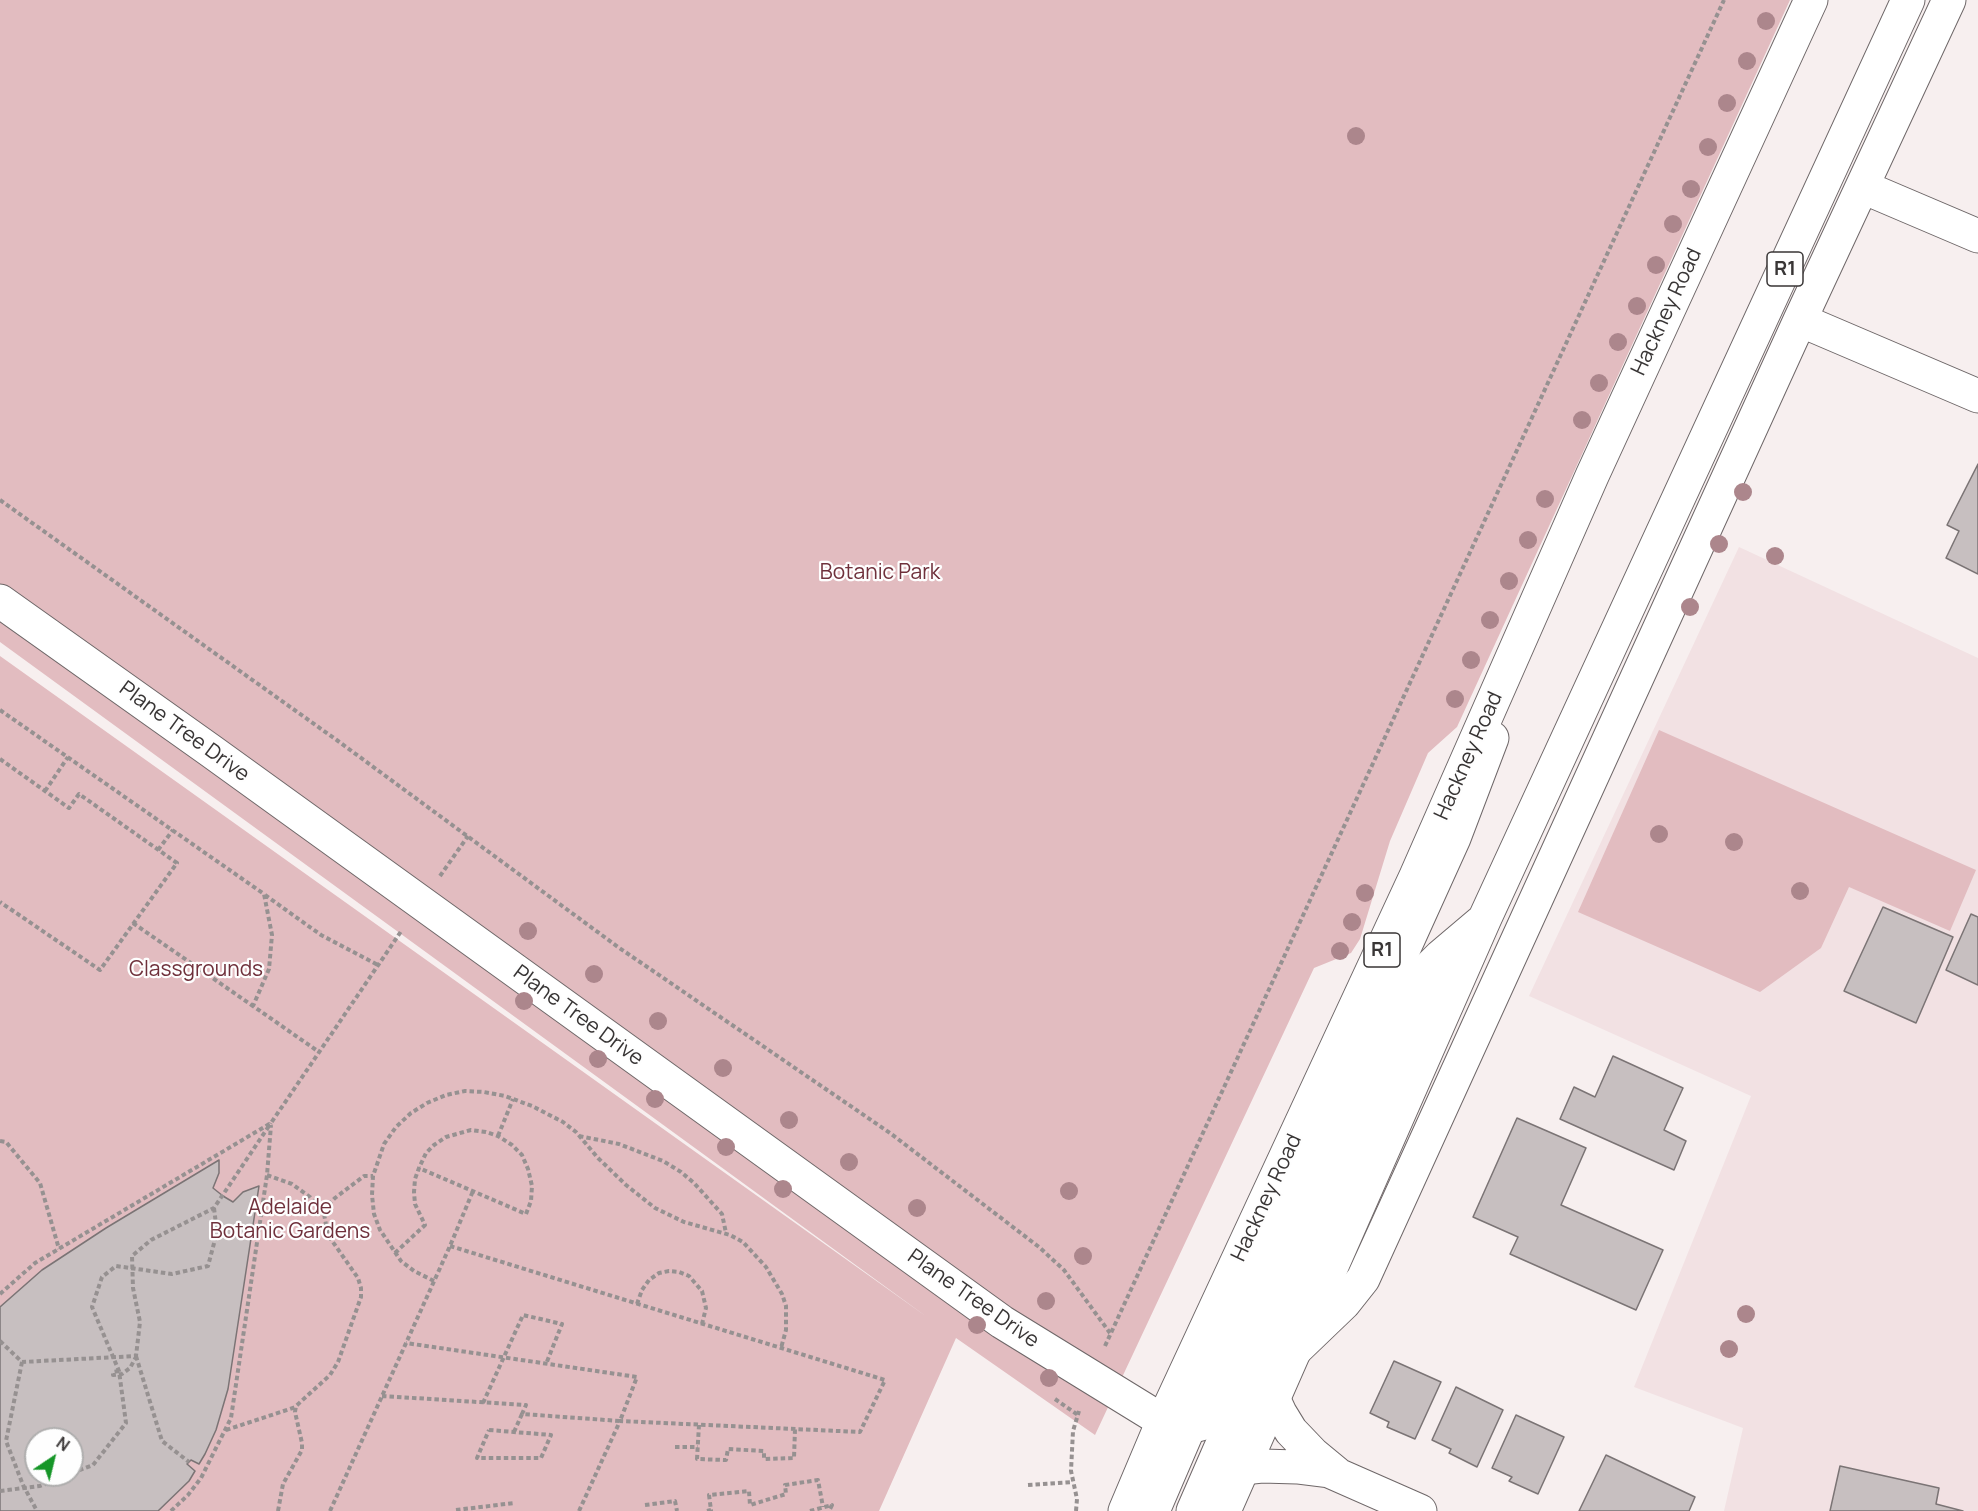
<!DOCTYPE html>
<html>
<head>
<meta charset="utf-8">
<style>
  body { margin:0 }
  #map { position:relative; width:1978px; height:1511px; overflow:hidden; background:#f7efef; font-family:Manrope,sans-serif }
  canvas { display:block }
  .north { position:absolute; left:24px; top:1427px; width:60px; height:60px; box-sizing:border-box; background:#fefefe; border:2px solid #afaeae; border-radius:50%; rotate:35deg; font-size:16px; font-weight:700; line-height:24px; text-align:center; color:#383535 }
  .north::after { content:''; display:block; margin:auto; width:21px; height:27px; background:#169628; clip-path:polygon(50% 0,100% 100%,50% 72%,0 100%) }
</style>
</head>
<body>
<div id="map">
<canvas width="1978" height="1511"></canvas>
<div class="north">N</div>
</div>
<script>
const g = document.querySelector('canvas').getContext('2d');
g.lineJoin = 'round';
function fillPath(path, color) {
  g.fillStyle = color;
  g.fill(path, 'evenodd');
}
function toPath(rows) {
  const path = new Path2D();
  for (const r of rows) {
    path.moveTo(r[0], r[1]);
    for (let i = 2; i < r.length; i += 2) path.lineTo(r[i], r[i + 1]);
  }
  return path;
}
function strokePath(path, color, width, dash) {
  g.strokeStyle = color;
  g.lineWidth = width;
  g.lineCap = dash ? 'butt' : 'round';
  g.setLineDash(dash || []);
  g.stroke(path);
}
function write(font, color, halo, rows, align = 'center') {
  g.font = font + ' Manrope,sans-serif';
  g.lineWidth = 4.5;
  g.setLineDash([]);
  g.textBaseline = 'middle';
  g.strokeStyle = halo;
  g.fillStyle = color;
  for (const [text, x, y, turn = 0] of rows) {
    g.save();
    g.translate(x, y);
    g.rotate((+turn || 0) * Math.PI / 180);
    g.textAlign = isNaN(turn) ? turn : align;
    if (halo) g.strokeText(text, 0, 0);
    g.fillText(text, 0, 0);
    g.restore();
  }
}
fillPath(toPath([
  [1739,547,1978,658,1978,1511,1724,1511,1743,1428,1634,1387,1751,1096,1529,996]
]), '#f2e1e3');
fillPath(toPath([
  [0,0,1790,0,1457,727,1428,753,1390,841,1360,939,1351,953,1314,968,1095,1435,956,1338,879,1511,0,1511,0,656,927,1317,0,642],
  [36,1439,72,1439,72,1475,36,1475],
  [1659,730,1976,870,1950,931,1849,887,1821,948,1760,992,1578,912]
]), '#e2bcc0');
const building = toPath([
  [1978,464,1978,574,1946,558,1959,531,1947,525,1978,464],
  [1883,907,1953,937,1916,1023,1844,991,1883,907],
  [1971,914,1978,917,1978,985,1946,970,1971,914],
  [1613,1056,1683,1088,1664,1130,1686,1141,1674,1170,1560,1119,1574,1087,1595,1097,1613,1056],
  [1517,1118,1586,1148,1561,1205,1663,1250,1636,1310,1510,1254,1518,1237,1473,1217,1517,1118],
  [219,1160,219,1173,213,1188,223,1196,233,1202,243,1192,259,1186,228,1389,216,1430,205,1454,199,1464,191,1460,187,1464,195,1471,189,1481,158,1511,0,1511,0,1307,42,1270,106,1228,219,1160],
  [36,1439,72,1439,72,1475,36,1475,36,1439],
  [1394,1361,1441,1382,1415,1439,1387,1427,1389,1422,1370,1413,1394,1361],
  [1456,1387,1503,1410,1477,1467,1449,1453,1451,1449,1432,1440,1456,1387],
  [1516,1415,1564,1437,1538,1494,1509,1481,1512,1477,1492,1468,1516,1415],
  [1606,1455,1695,1497,1689,1511,1579,1511,1606,1455],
  [1840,1466,1939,1488,1936,1504,1963,1511,1830,1511,1840,1466]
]);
fillPath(building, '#c7bfc0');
strokePath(building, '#7b7475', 1.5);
const minor = toPath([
  [1863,187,1978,236],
  [1800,320,1978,396],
  [0,601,211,751,1002,1322,1163,1421],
  [1294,1351,1344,1303,1363,1279,1800,320,1949,0],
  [1273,1398,1280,1413,1291,1431,1313,1454,1336,1473],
  [1243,1468,1262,1466,1297,1467,1329,1471,1420,1511],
  [1153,1511,1220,1355,1454,838,1492,738],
  [1193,1511,1276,1321,1384,1087,1435,969]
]);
const highway = toPath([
  [1163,1421,1177,1426,1189,1427,1201,1424,1210,1416,1405,998,1415,982,1441,956,1480,923],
  [1125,1511,1163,1421,1416,876,1592,476,1811,0],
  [1224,1511,1485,918,1908,0]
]);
strokePath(minor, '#6e6768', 35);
strokePath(highway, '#6e6768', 35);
strokePath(toPath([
  [0,500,338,741,618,947,890,1133,1039,1247,1064,1270,1110,1333],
  [0,710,264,894,272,935,269,969,253,1006,319,1052],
  [0,759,69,808,79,794,177,863,100,970,0,902],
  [45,791,68,757],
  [158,850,173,830],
  [440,876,468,836],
  [265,895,321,935,378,965],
  [133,923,253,1006],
  [498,1136,513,1099],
  [579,1136,619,1144,663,1161,681,1172,694,1183,722,1214,726,1233],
  [0,1141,6,1142,40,1183,59,1249],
  [267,1175,292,1184,310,1197,324,1214],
  [214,1208,217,1232],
  [450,1246,885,1380,860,1432,620,1421,579,1511],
  [395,1253,425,1225,415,1204,414,1192,415,1179,419,1168,426,1153,434,1145,446,1137,471,1130,486,1132,498,1136,512,1145,522,1155,528,1169,532,1186,531,1201,526,1214,419,1168],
  [434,1281,414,1271,401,1261,380,1230,374,1214,372,1195,373,1176,384,1144,396,1127,411,1113,427,1103,446,1095,465,1091,484,1092,505,1096,532,1106,563,1122,576,1132,598,1158,626,1185,655,1208,684,1222,730,1235,743,1242,766,1267,782,1294,786,1306,786,1330,781,1348],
  [0,1294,35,1263,271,1123,402,930],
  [637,1304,642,1290,649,1280,659,1273,669,1271,679,1272,689,1276,702,1291,706,1308,702,1324],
  [0,1341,22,1362,136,1356,140,1322,133,1288,132,1256,151,1240,214,1208,271,1123],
  [1105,1346,1724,0],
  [136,1356,162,1441,189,1462],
  [22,1362,6,1441,23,1485,37,1511],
  [119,1371,113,1372,113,1375,122,1374,130,1368,136,1357],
  [382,1396,526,1405,522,1414,620,1421,637,1377,406,1343],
  [1055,1399,1078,1415],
  [483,1403,523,1315,562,1324,546,1364],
  [699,1425,697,1459,726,1460,728,1449,764,1451,764,1459,794,1458,795,1429],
  [226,1430,296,1407],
  [489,1430,514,1432,551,1435,541,1458,477,1458,489,1430],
  [514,1432,522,1414],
  [675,1447,698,1447],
  [1028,1485,1073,1482],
  [645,1505,675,1501,677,1511],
  [456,1510,514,1503],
  [171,1511,188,1495,201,1478,231,1418,267,1175,271,1125],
  [278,1511,283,1484,302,1450,302,1443,295,1412,296,1406,330,1375,338,1362,361,1297,361,1288,358,1278,328,1235,324,1214,328,1205,335,1198,364,1176,373,1176],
  [330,1511,450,1246,473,1191],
  [707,1511,711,1510,709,1495,749,1491,750,1505,786,1494,785,1485,818,1480,823,1507],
  [810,1511,832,1505,829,1511],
  [1076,1511,1077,1499,1071,1471,1073,1431,1079,1411]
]), '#969191', 4, [4.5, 3]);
strokePath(minor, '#fff', 33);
strokePath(highway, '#fff', 33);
strokePath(toPath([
  [72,1473,93,1465,126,1423,119,1371,92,1307,102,1277,116,1266,172,1274,208,1266,217,1232],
  [0,1491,40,1486,68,1475]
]), '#969191', 4, [4.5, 3]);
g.fillStyle = '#ac868c';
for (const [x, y] of [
  [1766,21],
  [1747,61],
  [1727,103],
  [1356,136],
  [1708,147],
  [1691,189],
  [1673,224],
  [1656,265],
  [1637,306],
  [1618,342],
  [1599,383],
  [1582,420],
  [1743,492],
  [1545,499],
  [1528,540],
  [1719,544],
  [1775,556],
  [1509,581],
  [1690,607],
  [1490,620],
  [1471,660],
  [1455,699],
  [1659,834],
  [1734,842],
  [1800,891],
  [1365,893],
  [1352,922],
  [528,931],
  [1340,951],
  [594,974],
  [524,1001],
  [658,1021],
  [598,1059],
  [723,1068],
  [655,1099],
  [789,1120],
  [726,1147],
  [849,1162],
  [783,1189],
  [1069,1191],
  [917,1208],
  [1083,1256],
  [1046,1301],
  [1746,1314],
  [977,1325],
  [1729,1349],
  [1049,1378]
]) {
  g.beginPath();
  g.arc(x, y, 9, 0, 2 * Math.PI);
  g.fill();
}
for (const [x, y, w] of [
  [1785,269,36],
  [1382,950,36]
]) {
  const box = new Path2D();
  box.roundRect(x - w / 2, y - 17, w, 34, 4.5);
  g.fillStyle = '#fefefe';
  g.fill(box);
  strokePath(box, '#383535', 1.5);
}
write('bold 20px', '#383535', null, [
  ["R1",1785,269],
  ["R1",1382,950]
]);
write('21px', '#383535', '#fefefe', [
  ["Hackney Road",1667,312,-65],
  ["Plane Tree Drive",184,732,36],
  ["Hackney Road",1469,756,-66],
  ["Plane Tree Drive",578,1016,36],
  ["Hackney Road",1267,1198,-65],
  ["Plane Tree Drive",973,1299,35]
]);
write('21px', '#6f303b', '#fefefe', [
  ["Botanic Park",880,573],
  ["Classgrounds",196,970],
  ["Adelaide",290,1208],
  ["Botanic Gardens",290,1232]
]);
</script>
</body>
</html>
